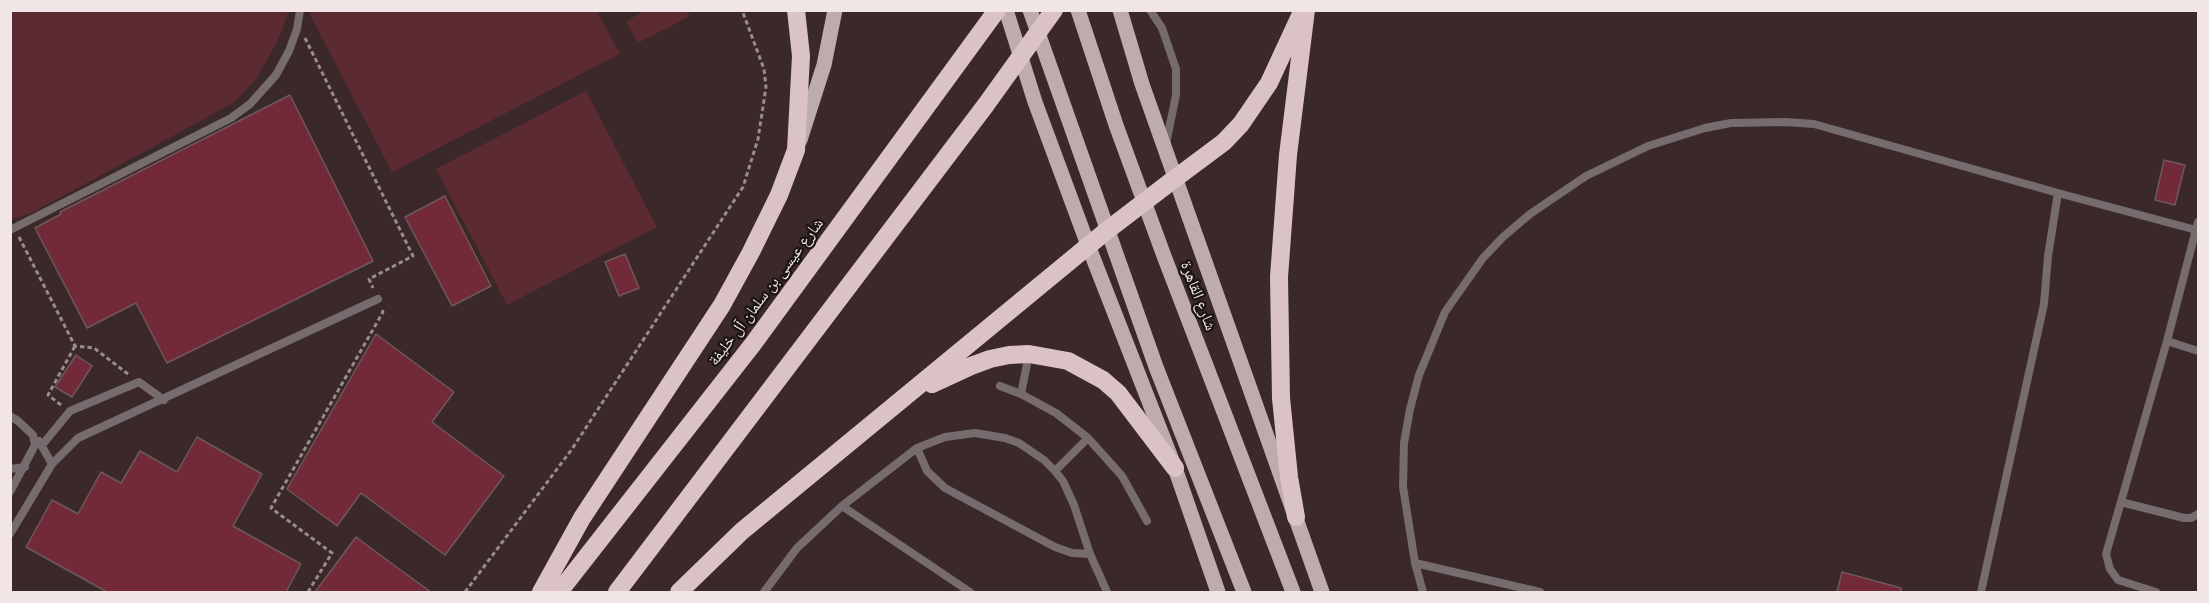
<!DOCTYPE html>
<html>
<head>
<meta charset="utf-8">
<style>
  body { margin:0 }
  #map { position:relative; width:2209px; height:603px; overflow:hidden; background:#3a282a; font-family:"IBM Plex Sans",sans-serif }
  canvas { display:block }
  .frame { position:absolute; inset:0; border:12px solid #f1e5e6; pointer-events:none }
</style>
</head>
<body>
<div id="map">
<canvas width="2209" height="603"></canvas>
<div class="frame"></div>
</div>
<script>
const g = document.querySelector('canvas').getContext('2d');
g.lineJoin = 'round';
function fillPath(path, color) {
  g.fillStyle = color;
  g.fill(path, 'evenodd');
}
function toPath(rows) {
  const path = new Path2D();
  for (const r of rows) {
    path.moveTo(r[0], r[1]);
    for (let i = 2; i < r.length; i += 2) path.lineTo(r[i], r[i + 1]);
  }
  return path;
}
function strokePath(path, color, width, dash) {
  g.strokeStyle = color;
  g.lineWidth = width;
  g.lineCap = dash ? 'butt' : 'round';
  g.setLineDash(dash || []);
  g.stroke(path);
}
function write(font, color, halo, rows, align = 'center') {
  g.font = font + ' "IBM Plex Sans","Noto Naskh Arabic",sans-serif';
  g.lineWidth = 4.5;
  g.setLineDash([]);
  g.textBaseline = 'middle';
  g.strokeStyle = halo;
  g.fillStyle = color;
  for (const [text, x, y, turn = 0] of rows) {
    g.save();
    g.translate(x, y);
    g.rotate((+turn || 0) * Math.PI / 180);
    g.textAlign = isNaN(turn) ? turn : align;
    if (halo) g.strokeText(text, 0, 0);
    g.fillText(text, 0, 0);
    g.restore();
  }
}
fillPath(toPath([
  [11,10,289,10,289,11,280,36,257,78,235,102,30,214,11,219],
  [646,10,687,11,690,16,638,43,626,21],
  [314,11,597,11,620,54,392,172,309,13],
  [586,91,657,227,507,305,436,169]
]), '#5c2a31');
const building = toPath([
  [290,95,373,261,167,363,136,303,87,328,35,228,61,214,60,212,290,95],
  [2164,160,2185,165,2175,205,2155,200,2164,160],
  [445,196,491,286,452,306,405,217,445,196],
  [625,254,639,288,619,296,605,262,625,254],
  [376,334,454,392,432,422,504,476,445,555,361,493,337,526,287,489,376,334],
  [76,355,92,366,72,397,55,387,76,355],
  [197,437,262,474,233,526,301,564,286,592,107,592,26,547,52,500,78,514,101,472,121,483,140,451,177,472,197,437],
  [356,537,395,566,431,592,315,592,356,537],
  [1842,572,1901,588,1901,592,1837,592,1842,572]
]);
fillPath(building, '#732a38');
strokePath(building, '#6d595b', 1.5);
strokePath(toPath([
  [305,38,413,256,369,279,373,288],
  [19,237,75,346,94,348,128,374],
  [61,405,48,395,75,346],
  [308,592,332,553,271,508,383,312,382,310],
  [465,592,572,449,743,187,758,139,766,87,764,69,742,10]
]), '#9a8b8c', 3, [4.5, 3]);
strokePath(toPath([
  [1150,10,1162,28,1176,69,1176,95,1166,144],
  [10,230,231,118,250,104,276,75,289,51,297,29,300,10],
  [2167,341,2198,351],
  [1000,386,1021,394,1056,413,1088,438,1122,476,1147,521],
  [1021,394,1029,354],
  [10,416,18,421,33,435,35,445,10,492],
  [39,441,52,464],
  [43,444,70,411,139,382,164,400],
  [917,448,927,471,945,488,1055,547,1072,553,1090,554],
  [10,469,25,467],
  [1055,471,1088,438],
  [2121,502,2184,518,2191,518,2198,514],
  [10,534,52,464,78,438,378,299],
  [1415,563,1540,592],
  [764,592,797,548,842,506],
  [970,592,842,506,917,448,945,437,975,433,1005,438,1019,443,1044,460,1055,471,1063,481,1074,505,1090,554,1107,592],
  [1423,592,1415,563,1403,487,1404,443,1410,409,1419,375,1445,312,1483,258,1503,237,1530,214,1586,176,1648,146,1705,128,1731,123,1785,122,1814,124,2058,193,2196,230,2198,229],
  [1981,592,2044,304,2048,256,2058,193],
  [2156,592,2118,580,2110,569,2106,554,2167,341,2198,222]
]), '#766c6d', 8);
strokePath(toPath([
  [1006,10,1035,102,1088,245,1175,468,1218,592],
  [1030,10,1156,367,1244,592],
  [1078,10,1116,125,1164,256,1293,592],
  [1120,10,1142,84,1322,592],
  [800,140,824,65,835,10]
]), '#beabac', 15);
strokePath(toPath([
  [1169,183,1224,142,1241,124,1269,83,1300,16],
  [932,384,971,366,990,359,1009,355,1029,354,1068,361,1103,380,1118,393,1175,468],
  [1296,517,1289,477,1281,398,1279,277,1288,155,1306,10],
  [541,592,582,518,722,305,751,252,779,195,796,150,801,56,796,10],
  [559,592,753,344,997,10],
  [617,592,985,106],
  [679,592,742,531,1105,232]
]), '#dbc3c5', 18);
strokePath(toPath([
  [985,106,1054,10],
  [1105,232,1169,183]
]), '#dbc3c5', 18);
write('16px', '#f1e5e6', '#1b1314', [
  ["شارع عيسى بن سلمان آل خليفة",766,292,-53],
  ["شارع القاهرة",1198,296,69]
]);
</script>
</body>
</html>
